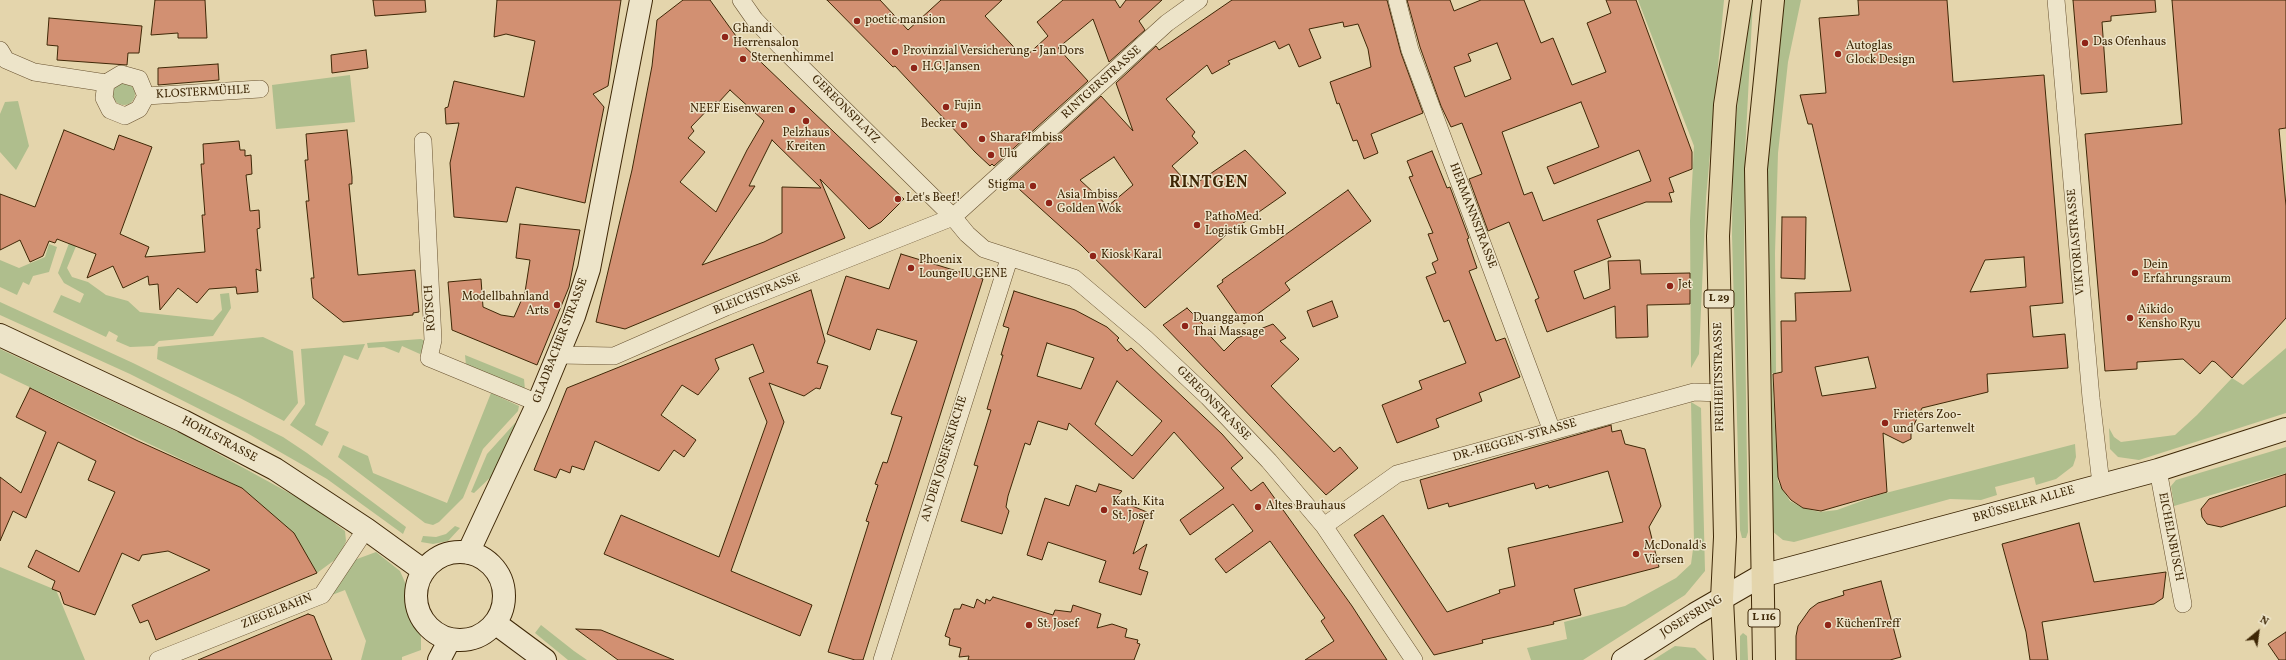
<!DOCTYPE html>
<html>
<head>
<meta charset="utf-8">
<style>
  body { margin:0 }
  #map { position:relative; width:2286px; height:660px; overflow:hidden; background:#e4d5ac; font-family:Vollkorn,serif }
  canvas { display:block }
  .north { position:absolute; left:2238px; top:612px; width:40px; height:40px; -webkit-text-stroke:3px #ede4c9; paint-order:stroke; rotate:29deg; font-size:11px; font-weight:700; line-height:16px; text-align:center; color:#3e2706 }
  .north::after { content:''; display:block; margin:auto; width:14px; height:18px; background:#3e2706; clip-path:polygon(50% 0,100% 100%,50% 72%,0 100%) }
</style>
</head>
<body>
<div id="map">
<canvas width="2286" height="660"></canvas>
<div class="north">N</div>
</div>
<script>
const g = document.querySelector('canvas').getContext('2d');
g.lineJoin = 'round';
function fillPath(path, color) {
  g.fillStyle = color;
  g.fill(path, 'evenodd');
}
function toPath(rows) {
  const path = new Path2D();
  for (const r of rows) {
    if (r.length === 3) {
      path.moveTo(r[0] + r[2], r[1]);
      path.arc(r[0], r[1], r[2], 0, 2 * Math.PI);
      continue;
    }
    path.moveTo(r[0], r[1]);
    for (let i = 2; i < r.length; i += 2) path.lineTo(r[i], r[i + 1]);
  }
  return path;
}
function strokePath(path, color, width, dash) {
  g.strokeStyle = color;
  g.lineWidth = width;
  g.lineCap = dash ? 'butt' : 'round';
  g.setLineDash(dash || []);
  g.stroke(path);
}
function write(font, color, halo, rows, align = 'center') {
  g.font = font + ' Vollkorn,serif';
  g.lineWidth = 3;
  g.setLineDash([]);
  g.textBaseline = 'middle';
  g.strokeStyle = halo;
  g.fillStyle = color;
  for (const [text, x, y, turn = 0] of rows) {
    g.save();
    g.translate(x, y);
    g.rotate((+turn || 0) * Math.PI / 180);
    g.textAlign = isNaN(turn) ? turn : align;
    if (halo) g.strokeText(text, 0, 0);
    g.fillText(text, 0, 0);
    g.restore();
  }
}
fillPath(toPath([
  [1638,0,1724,0,1706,198,1699,354,1691,368,1690,221,1694,146],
  [1746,0,1753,0,1745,153,1744,261,1748,532,1746,538,1742,538,1740,530,1732,235,1733,157],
  [1782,0,1801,0,1788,62,1778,153,1775,253,1776,373,1772,373,1778,482,1790,501,1803,508,1820,512,1837,510,1878,495,2075,444,2076,457,2073,466,2056,479,2036,485,2034,477,1995,487,1997,495,1981,500,1950,499,1794,542,1783,540,1772,531,1765,214,1769,134],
  [350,75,355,122,276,129,272,85],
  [124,94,11],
  [18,101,29,146,16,170,0,152,0,114,5,102],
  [76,224,84,227,67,268,72,277,88,282,106,295,128,301,140,312,213,320,222,310,220,294,229,293,231,308,213,336,159,341,154,346,130,347,116,341,118,336,109,331,106,337,53,312,61,295,80,303,84,294,64,283,58,273],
  [49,244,57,247,49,272,33,276,29,285,23,282,17,295,0,287,0,260,19,268,45,257],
  [0,302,133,363,283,437,307,453,406,527,403,534,327,479,247,433,130,374,0,315],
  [263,337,293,351,298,403,284,421,238,397,157,359,158,347],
  [421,339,427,342,428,347,420,354,402,346,399,353,384,347,368,348,367,343],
  [365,344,358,360,344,355,315,425,329,432,322,446,290,425,305,404,301,349],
  [2286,348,2286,413,2139,460,2118,457,2110,449,2109,428,2114,437,2121,442,2175,435,2197,415,2232,378,2243,385],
  [0,349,182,434,311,505,345,531,346,541,340,556,317,573,294,534,242,488,0,373],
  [465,355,524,379,525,390,466,365],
  [491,393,519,406,518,411,483,449,463,498,439,522,433,525,425,523,338,457,343,445,368,456,373,473,447,503],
  [1691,402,1701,408,1705,571,1685,595,1583,660,1531,660,1527,648,1567,639,1564,622,1625,606,1676,578,1691,564,1694,542],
  [515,423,518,425,495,473,474,493,471,492,487,454],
  [2286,447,2286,473,2174,506,2171,486,2176,480],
  [455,526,460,528,448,541,433,544,421,542,423,536,436,537,446,534],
  [376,552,400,571,407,587,409,604,421,637,421,650,402,657,402,660,361,660,366,641,345,590,332,595,349,562],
  [0,567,56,590,85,660,0,660],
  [541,625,574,651,587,660,568,660,535,633],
  [1743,633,1747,636,1748,660,1740,660,1740,636],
  [1675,646,1695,648,1707,660,1653,660]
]), '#afbe8d');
const building = toPath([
  [155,0,205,0,207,38,178,38,178,33,151,35,155,0],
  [373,0,425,0,426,12,375,16,373,0],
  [497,0,621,0,608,86,593,94,604,107,585,203,516,187,507,222,454,217,450,163,459,123,446,124,445,108,448,107,454,81,524,97,535,41,506,34,494,37,497,0],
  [683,0,710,0,741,43,904,199,881,222,869,229,820,179,845,238,625,329,596,322,632,170,652,66,657,20,683,0],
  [730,90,764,121,747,150,716,212,680,182,705,152,688,138,694,131,691,127,716,101,718,103,730,90],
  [772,140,821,188,782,187,782,233,764,242,702,265,755,186,749,186,772,140],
  [827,0,880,0,908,30,941,0,1002,0,985,16,1024,58,1048,36,1037,22,1063,0,1115,0,1120,8,1126,0,1162,0,1139,21,1145,30,1109,62,1093,19,1058,48,1088,81,994,166,992,164,990,166,975,152,895,66,893,67,827,0],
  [1232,0,1387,0,1401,53,1423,113,1371,134,1378,153,1364,159,1357,140,1353,141,1339,103,1337,104,1330,82,1371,67,1368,49,1358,24,1344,27,1343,22,1309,29,1321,58,1299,67,1289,44,1279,49,1275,41,1228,61,1230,64,1212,74,1207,65,1166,99,1195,132,1192,136,1198,143,1172,166,1191,187,1245,150,1286,193,1226,235,1145,308,1082,246,1009,180,1101,96,1133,131,1116,83,1156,46,1159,50,1232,0],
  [1114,157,1133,185,1108,206,1080,180,1114,157],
  [1407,0,1450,0,1454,11,1481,0,1524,0,1541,43,1553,38,1572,85,1606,72,1587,23,1611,13,1606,0,1636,0,1692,152,1692,169,1669,178,1674,192,1669,193,1672,202,1646,202,1597,220,1611,257,1574,271,1584,299,1610,289,1608,261,1640,260,1641,274,1690,273,1690,304,1647,305,1648,337,1616,338,1615,306,1547,332,1535,300,1539,298,1509,222,1488,231,1469,179,1482,174,1462,123,1451,127,1441,106,1420,47,1407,0],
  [1497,43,1511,79,1465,97,1454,67,1471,61,1468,54,1497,43],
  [1581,102,1599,147,1547,167,1554,184,1639,150,1651,181,1543,221,1532,192,1524,195,1502,132,1581,102],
  [1858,0,1947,0,1953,82,2044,75,2063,303,2030,306,2033,337,2065,334,2068,368,1987,374,1988,392,1922,408,1911,431,1911,439,1903,443,1883,433,1887,492,1821,511,1803,508,1791,500,1782,489,1778,477,1773,374,1782,372,1781,321,1796,321,1795,293,1851,291,1812,124,1808,124,1800,95,1826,93,1819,18,1859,15,1858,0],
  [2024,257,2026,287,1970,292,1985,260,2024,257],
  [1868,357,1876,388,1822,396,1815,367,1868,357],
  [2073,0,2155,0,2156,12,2111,16,2111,21,2102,22,2107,92,2081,94,2073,0],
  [2172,0,2286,0,2286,128,2279,129,2286,206,2286,318,2232,378,2215,362,2212,361,2200,374,2183,359,2137,362,2137,369,2105,371,2085,134,2182,124,2172,0],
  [49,18,142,26,139,53,128,53,127,65,57,60,58,46,47,45,49,18],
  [366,50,368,68,332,73,331,55,366,50],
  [218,64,219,80,158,85,158,68,218,64],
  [64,130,114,150,119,135,152,147,120,234,149,247,145,257,205,252,202,215,205,215,201,164,204,164,203,144,239,141,240,150,245,150,245,156,251,155,252,174,246,175,250,211,259,210,260,228,257,229,261,271,256,269,258,292,237,294,236,287,209,289,197,303,178,288,160,310,158,284,149,285,148,276,123,288,113,266,87,278,96,254,57,239,55,243,49,241,43,256,30,262,20,240,0,250,0,194,35,207,64,130],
  [347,130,352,177,352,184,349,184,358,275,415,270,419,312,413,313,413,315,343,322,313,298,311,278,314,278,306,201,309,201,305,160,308,160,306,134,347,130],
  [1432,151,1447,188,1450,187,1469,238,1467,239,1477,268,1469,271,1496,341,1505,338,1520,377,1479,393,1482,401,1436,419,1439,427,1397,443,1382,405,1422,389,1419,381,1466,363,1449,320,1444,322,1426,277,1436,273,1432,263,1438,260,1428,234,1433,233,1409,177,1413,176,1407,161,1432,151],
  [1348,190,1371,221,1285,283,1290,290,1244,324,1217,286,1223,282,1222,280,1348,190],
  [1782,217,1806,217,1805,279,1781,278,1782,217],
  [520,224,580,230,569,287,537,365,452,330,448,282,481,279,483,307,501,315,514,317,525,292,530,260,516,258,520,224],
  [901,254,983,279,863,660,855,660,828,652,869,522,866,521,878,485,875,484,883,462,887,463,902,417,891,414,917,341,877,329,870,350,827,334,846,276,889,289,901,254],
  [811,290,825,341,817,363,828,366,820,389,816,388,804,396,769,383,784,422,731,571,812,605,800,636,604,554,621,515,719,557,767,422,749,378,764,372,753,344,715,359,719,369,698,395,682,385,661,415,696,440,684,457,674,450,659,471,595,441,584,470,572,466,570,473,560,469,556,478,534,470,567,388,811,290],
  [1014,291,1075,310,1107,327,1119,338,1117,340,1127,351,1131,348,1222,434,1243,458,1231,468,1251,491,1263,482,1352,606,1387,660,1305,660,1334,641,1321,621,1325,618,1270,541,1226,573,1215,559,1253,531,1233,504,1190,535,1180,520,1224,488,1174,432,1133,479,1069,423,1067,430,1038,421,1030,445,1025,443,1008,496,1006,507,1009,511,1002,534,961,521,978,466,974,465,991,410,987,409,1003,355,1001,355,1009,328,1003,326,1014,291],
  [1047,343,1094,358,1081,389,1037,376,1047,343],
  [1117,381,1162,421,1132,456,1095,424,1117,381],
  [1332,301,1338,317,1313,327,1307,311,1332,301],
  [1187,308,1203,324,1201,326,1224,351,1237,338,1273,324,1286,338,1280,341,1299,359,1271,386,1334,452,1340,447,1358,468,1326,495,1163,325,1187,308],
  [30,388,138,441,242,488,294,533,317,573,156,640,148,620,140,623,132,605,210,570,168,551,142,555,139,561,122,553,95,615,64,604,60,592,52,589,55,581,28,567,36,550,79,572,115,492,88,480,96,461,58,442,26,518,13,511,0,541,0,477,21,493,46,432,16,417,30,388],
  [1611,425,1612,432,1621,430,1625,444,1645,449,1661,506,1649,527,1659,567,1574,589,1581,615,1553,622,1554,624,1482,640,1483,643,1434,655,1354,535,1383,515,1447,612,1500,593,1499,590,1515,586,1508,548,1623,522,1608,471,1549,488,1548,485,1536,489,1534,483,1449,507,1448,503,1428,509,1420,480,1611,425],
  [2286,474,2286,506,2221,527,2207,524,2202,517,2201,509,2209,499,2286,474],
  [1099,484,1122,491,1115,499,1147,512,1133,554,1147,544,1139,569,1148,572,1141,595,1099,582,1106,561,1048,542,1042,560,1027,555,1045,498,1069,506,1076,485,1096,492,1099,484],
  [2079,523,2094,582,2166,572,2163,598,2154,604,2042,622,2048,660,2030,660,2026,632,2002,544,2079,523],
  [1881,581,1901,657,1890,660,1796,660,1796,636,1798,626,1810,609,1818,603,1844,595,1843,591,1881,581],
  [993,597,1053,615,1055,610,1071,612,1073,605,1101,614,1097,628,1112,624,1127,629,1125,637,1138,640,1137,643,1140,644,1134,660,968,660,969,656,959,657,961,648,949,645,950,638,945,636,954,609,960,609,962,604,974,608,977,599,985,604,986,599,990,601,993,597],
  [308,614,314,616,332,660,198,660,308,614],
  [576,629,601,630,674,660,618,660,576,629],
  [2286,632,2286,660,2279,660,2268,644,2286,632]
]);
fillPath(building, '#d29072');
strokePath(building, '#3e2706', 1);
const street = toPath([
  [741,0,755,20,780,46,953,217,967,234,984,249,1074,278,1145,338,1208,397,1269,461,1324,526,1414,660],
  [1397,0,1410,50,1552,431],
  [2056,0,2091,398,2101,484],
  [0,50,6,60,34,72,106,83,121,74,139,79,146,96,139,109,125,116,110,110,104,98,106,83],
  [146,96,260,89],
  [423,141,433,340,429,358,538,403],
  [558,355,614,356,726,307,953,217,1167,23,1199,0],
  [2158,470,2183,604],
  [1324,526,1397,474,1694,392,1720,393],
  [158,660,322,595,366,529],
  [882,660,1009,259]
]);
const secondary = toPath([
  [0,335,183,421,275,469,366,529,424,571],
  [460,596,44],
  [468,553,538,403,574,316,589,269,641,0],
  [495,623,545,660],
  [439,660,450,639],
  [1623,660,1695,614,1761,576,2158,470,2286,429]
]);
const primary = toPath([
  [1725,660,1722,599,1725,537,1718,236,1725,105,1741,0],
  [1764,660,1756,169,1773,0]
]);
strokePath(street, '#685230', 18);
strokePath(secondary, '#3e2706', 24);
strokePath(primary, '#3e2706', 24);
strokePath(street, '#ede4c9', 17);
strokePath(secondary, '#ede4c9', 22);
strokePath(primary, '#e4d5ac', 22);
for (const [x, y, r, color] of [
  [857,21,4,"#8f2418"],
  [725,37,4,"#8f2418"],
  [2085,43,4,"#8f2418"],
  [895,52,4,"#8f2418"],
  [1838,54,4,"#8f2418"],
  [743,59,4,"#8f2418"],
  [914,68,4,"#8f2418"],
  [946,107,4,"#8f2418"],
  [792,110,4,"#8f2418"],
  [806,121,4,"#8f2418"],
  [964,125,4,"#8f2418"],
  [982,139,4,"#8f2418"],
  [991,155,4,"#8f2418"],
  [1033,186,4,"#8f2418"],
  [898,199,4,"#8f2418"],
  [1049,203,4,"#8f2418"],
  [1197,225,4,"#8f2418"],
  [1093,256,4,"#8f2418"],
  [911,268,4,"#8f2418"],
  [2135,273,4,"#8f2418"],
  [1670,286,4,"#8f2418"],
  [557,305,4,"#8f2418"],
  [2130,318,4,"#8f2418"],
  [1185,326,4,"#8f2418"],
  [1885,423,4,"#8f2418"],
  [1258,507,4,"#8f2418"],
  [1104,510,4,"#8f2418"],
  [1636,554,4,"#8f2418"],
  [1029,625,4,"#8f2418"],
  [1828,625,4,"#8f2418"]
]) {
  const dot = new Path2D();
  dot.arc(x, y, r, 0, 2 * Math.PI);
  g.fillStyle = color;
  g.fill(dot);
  strokePath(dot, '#ede4c9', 1.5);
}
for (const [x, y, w] of [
  [1719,299,30],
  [1764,618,32]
]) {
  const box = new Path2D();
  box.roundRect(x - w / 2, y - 9, w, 18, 3);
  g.fillStyle = '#ede4c9';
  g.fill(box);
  strokePath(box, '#3e2706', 1);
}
write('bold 11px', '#3e2706', null, [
  ["L 29",1719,299],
  ["L 116",1764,618]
]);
write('12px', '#3e2706', '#ede4c9', [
  ["poetic mansion",865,21],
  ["Ghandi",733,30],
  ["Herrensalon",733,44],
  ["Das Ofenhaus",2093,43],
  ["Autoglas",1846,47],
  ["Glock Design",1846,61],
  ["Provinzial Versicherung - Jan Dors",903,52],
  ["Sternenhimmel",751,59],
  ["H.G.Jansen",922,68],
  ["Fujin",954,107],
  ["NEEF Eisenwaren",784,110,"right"],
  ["Becker",956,125,"right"],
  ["Pelzhaus",806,134,"center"],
  ["Kreiten",806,148,"center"],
  ["Sharaf Imbiss",990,139],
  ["Ulu",999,155],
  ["Stigma",1025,186,"right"],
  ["Asia Imbiss",1057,196],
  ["Golden Wok",1057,210],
  ["Let's Beef!",906,199],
  ["PathoMed.",1205,218],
  ["Logistik GmbH",1205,232],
  ["Kiosk Karal",1101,256],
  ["Phoenix",919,261],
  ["Lounge IU GENE",919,275],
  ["Dein",2143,266],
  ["Erfahrungsraum",2143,280],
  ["Jet",1678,286],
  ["Modellbahnland",549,298,"right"],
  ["Arts",549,312,"right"],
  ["Aikido",2138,311],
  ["Kensho Ryu",2138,325],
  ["Duanggamon",1193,319],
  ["Thai Massage",1193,333],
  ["Frieters Zoo-",1893,416],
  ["und Gartenwelt",1893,430],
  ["Kath. Kita",1112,503],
  ["St. Josef",1112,517],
  ["Altes Brauhaus",1266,507],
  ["McDonald's",1644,547],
  ["Viersen",1644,561],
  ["St. Josef",1037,625],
  ["KüchenTreff",1836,625]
], 'left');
write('12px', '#3e2706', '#ede4c9', [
  ["RINTGERSTRASSE",1102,83,-42],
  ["KLOSTERMÜHLE",203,93,-3],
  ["GEREONSPLATZ",845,110,45],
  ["HERMANNSTRASSE",1472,216,69],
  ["VIKTORIASTRASSE",2077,242,-95],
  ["BLEICHSTRASSE",757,295,-22],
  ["RÖTSCH",431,308,-94],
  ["GLADBACHER STRASSE",561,341,-69],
  ["FREIHEITSSTRASSE",1720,377,-91],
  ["GEREONSTRASSE",1213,404,45],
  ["HOHLSTRASSE",219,440,28],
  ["DR.-HEGGEN-STRASSE",1515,441,-16],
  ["AN DER JOSEFSKIRCHE",945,459,-73],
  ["BRÜSSELER ALLEE",2024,505,-16],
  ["EICHELNBUSCH",2170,537,79],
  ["ZIEGELBAHN",277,612,-22],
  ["JOSEFSRING",1692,617,-31]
]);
g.letterSpacing = '1px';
write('bold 16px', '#3e2706', '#ede4c9', [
  ["RINTGEN",1209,184]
]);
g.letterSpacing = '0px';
</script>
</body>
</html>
